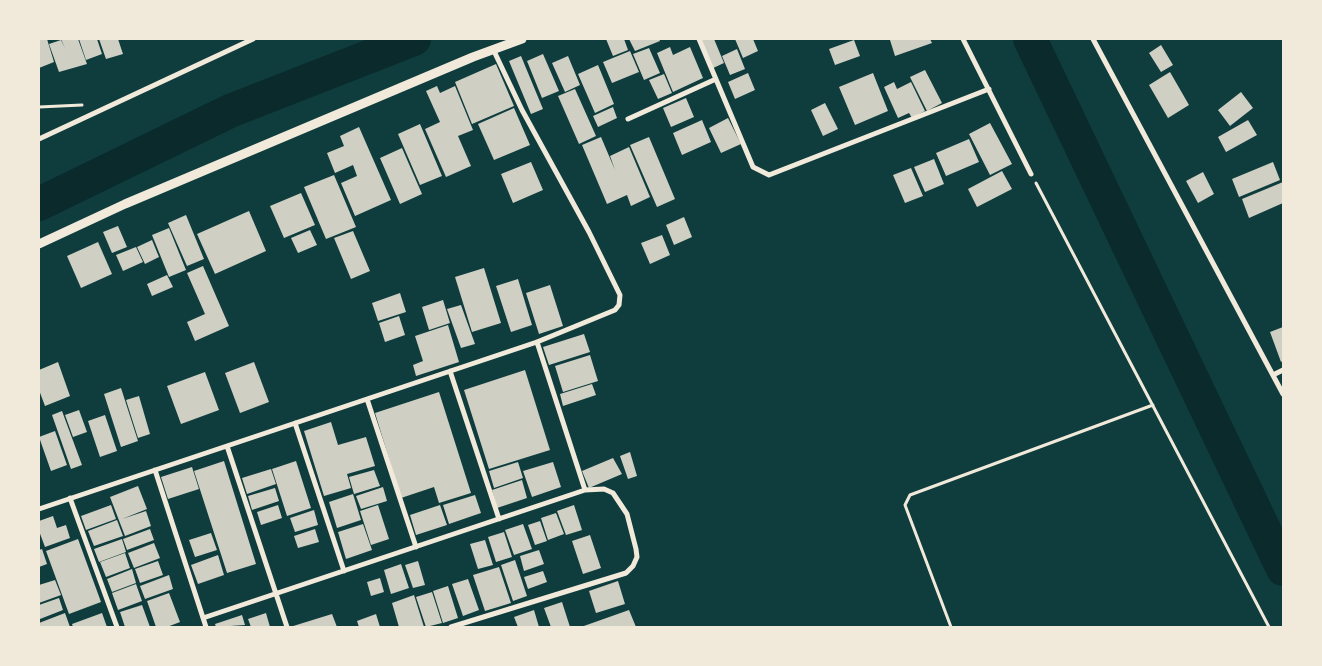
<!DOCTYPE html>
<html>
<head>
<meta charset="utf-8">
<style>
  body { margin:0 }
  #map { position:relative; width:1322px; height:666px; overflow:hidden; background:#0f3d3e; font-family:"Open Sans",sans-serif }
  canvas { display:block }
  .frame { position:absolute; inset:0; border:40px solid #f1e9da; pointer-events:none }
</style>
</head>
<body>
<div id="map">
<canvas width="1322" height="666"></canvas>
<div class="frame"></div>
</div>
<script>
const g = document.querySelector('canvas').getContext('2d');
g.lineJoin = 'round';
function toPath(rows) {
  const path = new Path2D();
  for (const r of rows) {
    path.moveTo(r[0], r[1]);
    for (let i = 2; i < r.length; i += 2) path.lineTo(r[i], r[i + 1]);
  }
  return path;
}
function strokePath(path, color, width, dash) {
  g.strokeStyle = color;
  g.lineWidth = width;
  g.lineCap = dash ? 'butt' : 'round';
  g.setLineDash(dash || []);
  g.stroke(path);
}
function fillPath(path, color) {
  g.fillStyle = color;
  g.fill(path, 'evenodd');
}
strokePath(toPath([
  [1030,39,1283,569],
  [39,204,230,111,414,39]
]), '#0a2a2b', 34);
fillPath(toPath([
  [39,39,47,39,54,62,39,68],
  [61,39,78,39,87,64,59,72,49,44,61,40,65,48],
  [79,39,97,39,102,54,86,60],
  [99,39,118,39,123,54,106,59],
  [606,39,624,39,628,50,613,56],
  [629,39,659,39,660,41,635,51],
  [699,39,714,39,724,63,711,69],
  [735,39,753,39,758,51,743,58],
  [892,39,930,39,932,43,895,56,890,40],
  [854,40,860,56,835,65,829,49],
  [1161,45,1173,65,1161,72,1149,53],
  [670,47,673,55,690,47,703,78,673,92,657,53],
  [649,48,660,73,644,80,633,54],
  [737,49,745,69,730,75,722,56],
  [630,51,639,72,612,83,603,62],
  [543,54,559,91,542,98,527,61],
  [521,56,543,109,531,114,509,61],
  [568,56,580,85,565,92,552,63],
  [496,64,514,106,472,124,455,82],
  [598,65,614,104,595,113,578,74],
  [925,70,942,103,927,111,910,77],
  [1170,72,1189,105,1168,118,1149,85],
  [748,73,755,90,735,99,728,82],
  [873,73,888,111,855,125,839,87],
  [664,74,672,93,658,99,649,80],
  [894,82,897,89,911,82,925,111,912,118,909,113,898,118,884,87],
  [437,86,440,93,455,86,473,130,458,136,471,166,446,177,425,129,440,122,426,91],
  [575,89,596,136,579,144,558,96],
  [1241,92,1253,108,1230,126,1218,110],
  [686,98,694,117,671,127,663,108],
  [825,103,838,129,823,136,811,110],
  [613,107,617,118,598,127,593,116],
  [514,108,530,145,494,160,478,124],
  [728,118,741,144,721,153,709,128],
  [702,120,711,142,682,155,673,133],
  [1248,120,1257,135,1226,152,1218,137],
  [990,123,1012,164,990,175,969,134],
  [420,124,442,176,420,185,398,134],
  [359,127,391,200,355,216,341,183,357,176,353,165,335,173,327,153,344,146,340,136],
  [601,137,615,170,610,156,629,147,650,197,631,206,627,195,607,204,582,145],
  [649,137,675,199,657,207,630,145],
  [969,139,979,162,946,176,936,153],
  [402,148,422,194,400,204,380,158],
  [934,159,944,184,925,192,914,167],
  [531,162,543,190,513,203,501,174],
  [1273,162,1280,180,1239,197,1232,179],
  [911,168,923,196,905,203,893,175],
  [1002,171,1012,189,977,207,968,189],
  [1203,172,1214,194,1198,203,1186,181],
  [334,175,356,227,326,239,304,187],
  [1283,182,1283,203,1249,218,1242,199],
  [301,193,315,225,284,238,270,206],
  [249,211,266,251,215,274,197,234],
  [186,215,204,259,187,266,168,223],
  [684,217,692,237,674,245,666,225],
  [118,226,127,247,112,253,103,232],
  [169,228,186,270,169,277,152,235],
  [310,230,317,245,298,253,291,238],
  [353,231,370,271,351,279,334,238],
  [662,235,670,255,650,264,641,243],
  [152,240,159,257,145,264,137,247],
  [98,242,112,274,81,288,67,256],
  [136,247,143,262,123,271,116,255],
  [203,266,229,326,195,341,187,322,205,314,187,273],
  [484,268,501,323,472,332,455,277],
  [167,275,173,287,152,296,147,284],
  [518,279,532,325,511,332,496,286],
  [550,285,563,326,539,334,526,293],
  [400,293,406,312,378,321,372,303],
  [443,300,450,323,429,330,422,307],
  [461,305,475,344,461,348,447,309],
  [399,316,405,335,385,342,379,323],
  [448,325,459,362,416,376,413,365,423,361,415,336],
  [1283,327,1283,361,1281,362,1270,332],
  [584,334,590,352,549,365,543,347],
  [590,355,598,381,563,392,555,366],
  [58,362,70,396,45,406,39,390,39,370],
  [254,362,269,402,240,413,225,373],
  [525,370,550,450,489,469,464,390],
  [205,372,219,410,181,424,167,386],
  [592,384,596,395,563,406,560,394],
  [121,388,138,441,121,447,104,394],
  [439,392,471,493,439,503,434,487,401,498,375,413],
  [139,396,150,434,138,438,126,400],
  [79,410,87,432,73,437,65,415],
  [62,411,82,465,71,469,52,415],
  [105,415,117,451,100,457,88,421],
  [331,422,338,445,366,437,375,466,347,474,351,488,324,496,304,431],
  [55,431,67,465,51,471,39,437],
  [630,452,637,476,628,479,620,456],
  [613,458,622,474,589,488,582,471],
  [224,461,256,564,227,573,194,471],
  [296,461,311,508,287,516,272,469],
  [518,462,523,478,494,488,489,471],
  [553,462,561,487,532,497,523,471],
  [192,467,199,489,168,499,161,477],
  [271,469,276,484,247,494,242,478],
  [374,470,380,486,354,494,349,477],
  [522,480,527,498,497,508,492,490],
  [138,486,147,509,122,519,146,511,151,526,125,536,110,497],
  [383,487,387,501,361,509,356,496],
  [275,488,279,501,252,510,248,496],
  [353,494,361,520,337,528,329,502],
  [475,495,481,513,449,524,443,505],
  [111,505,116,519,86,530,81,516],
  [278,505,282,518,261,525,257,512],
  [378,505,389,539,371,545,360,511],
  [440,505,447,525,416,535,410,515],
  [574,505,582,530,566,535,557,511],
  [314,510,318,525,295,532,290,518],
  [556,513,564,534,548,540,541,518],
  [53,516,57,528,66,525,70,538,45,547,39,531,39,521],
  [117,520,123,536,94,546,88,531],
  [540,521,547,541,535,545,528,525],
  [363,524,372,550,346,559,338,532],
  [523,524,532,549,514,555,505,530],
  [150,529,154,540,127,550,123,539],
  [315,529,319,542,298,548,294,536],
  [504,532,512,557,496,562,488,537],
  [211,533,217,550,195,557,189,540],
  [590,535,601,568,583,574,572,541],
  [78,539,101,602,69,614,46,551],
  [122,539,126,552,99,562,94,549],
  [485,540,493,565,478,569,470,544],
  [154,543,160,558,134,568,128,553],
  [42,549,47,564,39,567,39,550],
  [539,550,544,564,524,571,520,556],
  [125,553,130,568,106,577,100,562],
  [218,555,224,575,198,584,191,565],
  [515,560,527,596,513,601,501,565],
  [158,561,163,575,140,583,135,569],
  [418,561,425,585,413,588,405,565],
  [401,564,409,588,391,594,384,570],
  [499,567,511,603,485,611,473,575],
  [132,569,136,583,112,592,107,579],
  [543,571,547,582,528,589,524,577],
  [169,575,173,589,145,599,140,586],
  [380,578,384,592,371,596,367,582],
  [468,579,479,610,463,616,452,584],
  [55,580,61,595,39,603,39,585],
  [618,581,625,604,596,613,589,591],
  [136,584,142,601,118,610,112,593],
  [448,586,458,618,443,623,433,591],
  [432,592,442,623,426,627,416,597],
  [169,593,180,622,167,627,156,627,147,601],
  [414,595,424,627,399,627,392,603],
  [59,598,63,610,40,619,39,605],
  [562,602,570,627,551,627,544,608],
  [142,605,150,627,125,627,120,612],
  [534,610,539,627,518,627,514,617],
  [629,610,636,627,581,627],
  [65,613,70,627,39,627,39,623],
  [102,613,107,627,73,627,72,624],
  [266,613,270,627,251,627,248,619],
  [332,614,337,627,290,627],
  [376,614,380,627,359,627,357,621],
  [242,615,245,625,216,627,215,624]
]), '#cfcfc3');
strokePath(toPath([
  [39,107,82,105],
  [1036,183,1269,627],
  [951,627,905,505,910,495,1153,405]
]), '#f1e9da', 3);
strokePath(toPath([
  [699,39,753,167,769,175,989,89],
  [963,39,1031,174],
  [1093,39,1283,394],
  [628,119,716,79],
  [39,139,253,39],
  [537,342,585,490],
  [450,371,499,519],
  [1273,375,1283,370],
  [367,399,416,547],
  [295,423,344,571],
  [227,446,287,627],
  [155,470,206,627],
  [70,498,117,627],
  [39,509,537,342,615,310,619,305,620,295,589,232,522,110,493,49],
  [203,618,585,490,604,489,613,493,627,514,636,549,637,557,633,566,626,573,451,627]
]), '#f1e9da', 5);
strokePath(toPath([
  [39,244,125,204,473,57,522,39]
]), '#f1e9da', 9);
</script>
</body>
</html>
